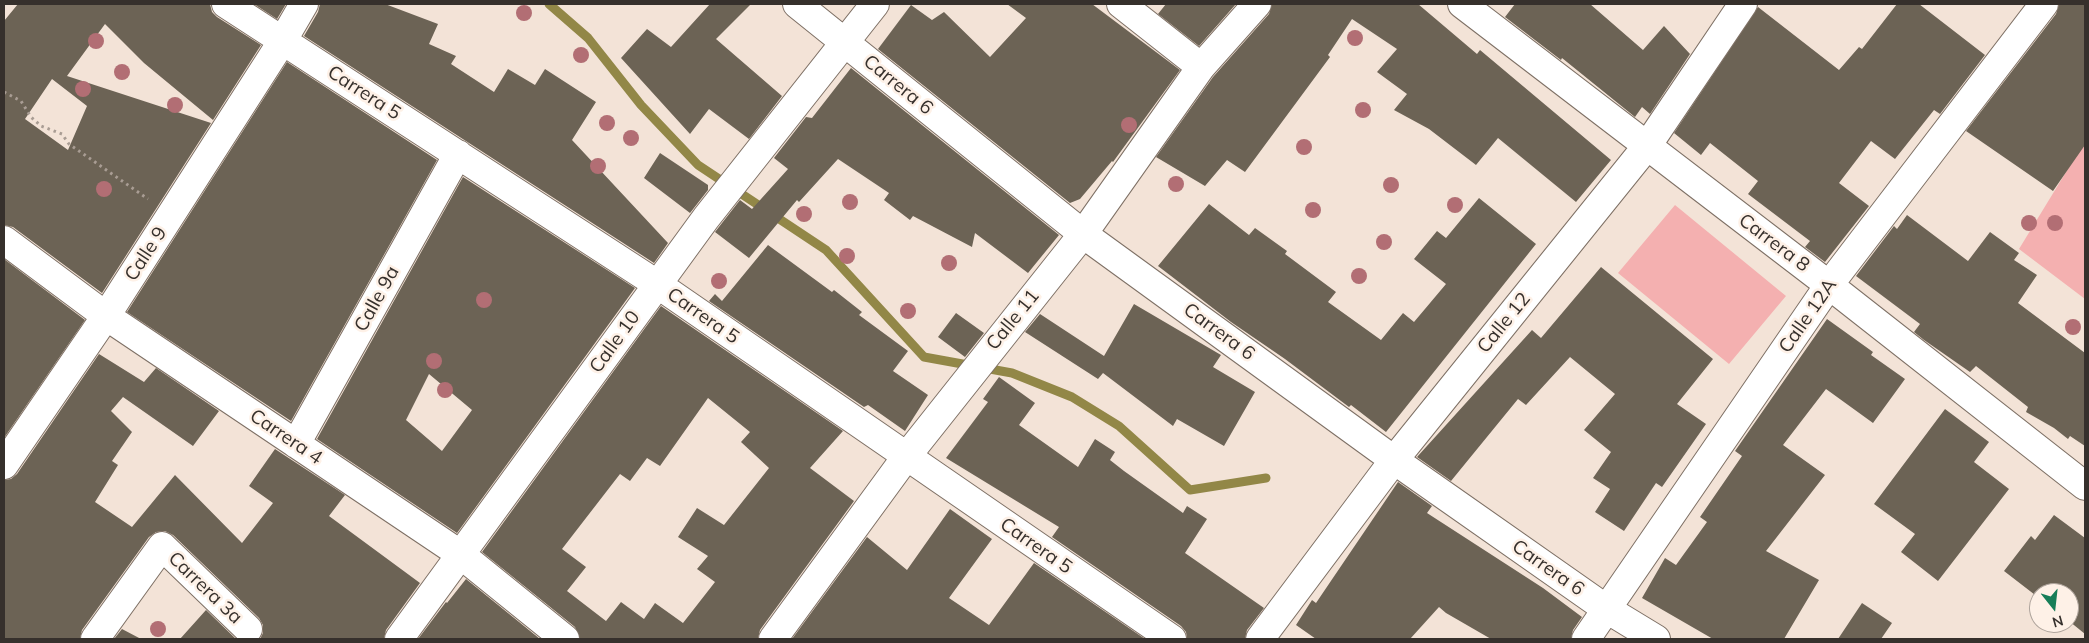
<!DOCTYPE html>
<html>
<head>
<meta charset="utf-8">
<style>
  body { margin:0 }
  #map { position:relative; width:2089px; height:643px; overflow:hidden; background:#f3e3d7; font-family:Mulish,sans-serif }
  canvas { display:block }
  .frame { position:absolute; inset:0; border:5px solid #36302c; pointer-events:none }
  .north { position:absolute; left:2029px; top:583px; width:50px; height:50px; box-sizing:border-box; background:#fef1e7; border:1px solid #aea49c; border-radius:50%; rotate:164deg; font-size:14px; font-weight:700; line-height:20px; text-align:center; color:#36302c }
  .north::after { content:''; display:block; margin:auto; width:18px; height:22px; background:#177e58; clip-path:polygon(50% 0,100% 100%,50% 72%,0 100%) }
</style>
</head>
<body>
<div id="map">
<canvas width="2089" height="643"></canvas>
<div class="frame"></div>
<div class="north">N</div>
</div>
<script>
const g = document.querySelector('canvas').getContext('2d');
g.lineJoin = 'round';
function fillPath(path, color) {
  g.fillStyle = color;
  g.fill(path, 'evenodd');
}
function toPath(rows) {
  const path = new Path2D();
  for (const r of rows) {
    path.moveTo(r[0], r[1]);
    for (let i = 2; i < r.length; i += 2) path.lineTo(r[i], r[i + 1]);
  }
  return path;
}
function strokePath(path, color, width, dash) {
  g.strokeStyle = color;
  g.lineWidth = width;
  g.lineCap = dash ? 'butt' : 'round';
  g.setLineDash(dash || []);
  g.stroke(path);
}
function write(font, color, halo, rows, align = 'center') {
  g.font = font + ' Mulish,sans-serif';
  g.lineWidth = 5;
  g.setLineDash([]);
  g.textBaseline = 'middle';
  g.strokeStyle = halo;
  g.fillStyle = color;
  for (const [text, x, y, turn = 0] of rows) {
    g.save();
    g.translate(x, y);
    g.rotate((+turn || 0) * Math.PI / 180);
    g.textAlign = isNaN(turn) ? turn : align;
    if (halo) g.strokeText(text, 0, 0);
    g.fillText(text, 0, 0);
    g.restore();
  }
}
fillPath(toPath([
  [2085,141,2085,299,2019,249],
  [1675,205,1786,296,1729,364,1618,273]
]), '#f4b0b0');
strokePath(toPath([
  [549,4,588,38,641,105,698,165,826,250,924,357,1012,373,1072,397,1119,426,1190,490,1266,478]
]), '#928747', 9);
fillPath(toPath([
  [18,4,210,4,212,12,217,17,261,45,213,120,144,63,105,24,67,76,211,123,102,293,13,227,4,225,4,21],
  [52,79,87,106,68,150,25,119],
  [254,4,286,4,277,19],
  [320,4,385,4,438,24,429,44,456,56,451,64,494,92,508,69,535,85,545,69,596,102,572,140,668,243,654,263,304,36,318,12],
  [710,4,751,4,716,39,782,96,749,139,709,109,690,134,621,58,647,29,671,47],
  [1007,4,1092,4,1180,70,1113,162,1112,161,1080,199,1070,203,878,49,911,5,932,20,944,12,990,57,1026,18],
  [1166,4,1236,4,1199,46,1158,14],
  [1272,4,1418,4,1477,54,1480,50,1611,160,1576,202,1498,138,1476,165,1429,129,1394,110,1407,94,1377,72,1397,49,1352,19,1328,55,1330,57,1245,172,1227,160,1205,186,1156,157,1213,77,1269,14],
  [1515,4,1590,4,1643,50,1664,26,1690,54,1650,114,1642,107,1635,117,1562,58,1561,60,1505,17],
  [1897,4,1919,4,1985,55,1940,114,1934,110,1895,159,1871,141,1839,183,1869,206,1825,262,1805,247,1810,241,1748,194,1758,181,1710,143,1701,155,1674,133,1758,7,1839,70,1859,47,1862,49],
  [2059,4,2085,4,2085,145,2053,191,1966,131,2056,14],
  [287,62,437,160,291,421,127,312],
  [851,68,1059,235,1028,273,975,233,972,247,913,216,910,220,884,200,889,193,838,159,799,202,797,200,749,258,715,232,740,200,752,209,788,169,774,158,806,117,812,118],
  [660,153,708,185,708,190,690,213,644,178],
  [463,177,635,288,457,533,317,439],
  [429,374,472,410,442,451,406,420],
  [1479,198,1536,244,1386,432,1351,405,1349,407,1285,359,1231,322,1158,266,1209,204,1249,235,1255,228,1287,251,1285,254,1336,292,1328,302,1381,340,1403,313,1414,322,1446,284,1414,259,1437,231,1446,238],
  [1907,215,1968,261,1990,232,2019,253,2014,260,2037,275,2018,303,2085,353,2085,446,2070,436,2068,439,2054,428,2026,412,2028,407,1976,366,1970,372,1924,340,1914,332,1920,324,1856,276,1894,226,1897,229],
  [768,245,832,292,834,290,862,312,859,315,908,351,893,371,928,395,905,431,868,405,864,407,709,301,715,294,722,301],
  [4,259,85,320,4,438],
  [1601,267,1713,359,1677,404,1706,424,1662,487,1656,483,1624,531,1595,512,1610,489,1593,478,1611,452,1584,430,1615,394,1570,357,1526,405,1518,399,1451,481,1417,457,1532,330,1541,338],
  [1134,304,1221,355,1213,367,1255,392,1224,446,1177,419,1173,426,1103,373,1098,379,1025,332,1040,314,1104,356],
  [661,306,843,431,810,468,854,501,760,630,758,639,580,639,575,627,482,552],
  [708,398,750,432,741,442,769,468,724,525,697,508,678,537,708,556,697,569,715,582,683,623,655,603,644,619,621,602,606,621,567,591,586,567,562,549,620,474,630,481,647,458,660,466],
  [956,313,984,333,965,357,938,337],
  [1827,319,1873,352,1871,355,1905,379,1873,423,1826,389,1783,445,1825,475,1766,551,1819,580,1784,639,1713,639,1642,598,1665,558,1676,565,1707,522,1700,517,1742,456,1735,451],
  [99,354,144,382,156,368,219,411,193,446,123,397,111,411,132,432,112,461,118,465,95,502,132,527,175,475,242,543,273,503,249,486,275,449,345,495,329,516,420,583,386,630,384,639,260,639,263,633,263,625,259,618,173,535,165,531,156,532,149,537,82,630,80,639,4,639,4,480,11,479,17,474],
  [999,377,1035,403,1019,425,1078,467,1095,439,1115,452,1110,460,1124,471,1183,513,1187,506,1207,519,1185,553,1264,608,1247,630,1245,639,1187,639,1186,632,1181,626,1052,537,1059,527,946,458,988,402,983,399],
  [1945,409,1989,442,1974,462,2009,489,1938,581,1901,552,1915,534,1874,504],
  [1398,482,1432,506,1427,513,1543,588,1582,617,1573,630,1571,639,1491,639,1446,613,1439,607,1410,639,1316,639,1296,625,1312,600,1316,603],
  [950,509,992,539,949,598,989,625,1034,563,1145,639,792,639,867,537,907,570],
  [2054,515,2085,538,2085,634,2069,621,2069,593,2039,593,2039,598,2004,571,2031,536,2035,540],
  [466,579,540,639,418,639,446,602,447,603],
  [1862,603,1892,623,1881,639,1838,639],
  [206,610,236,639,180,639],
  [122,629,141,639,114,639]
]), '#6c6355');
const street = toPath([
  [226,4,657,284,1172,639],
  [797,4,1083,234,1394,460,1605,608,1656,639],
  [1121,4,1201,67],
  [1462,4,1829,285,2085,486],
  [4,240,106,316,460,554,565,639],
  [296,444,458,154],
  [4,465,106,316,283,40,304,4],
  [95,639,162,546,248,629],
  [399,639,706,218,875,4],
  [773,639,906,457,1083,234,1201,67,1257,4],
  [1260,639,1394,460,1647,146,1743,4],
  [1586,639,1829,285,2044,4]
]);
strokePath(street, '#7e7065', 30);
strokePath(toPath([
  [4,92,21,101,31,117,41,126,62,134,69,144,148,199]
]), '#a99d94', 3, [2.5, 4]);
strokePath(street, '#fff', 28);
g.fillStyle = '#b26e74';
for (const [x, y] of [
  [524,13],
  [1355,38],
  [96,41],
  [581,55],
  [122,72],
  [83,89],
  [175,105],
  [1363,110],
  [607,123],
  [1129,125],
  [631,138],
  [1304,147],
  [598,166],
  [1176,184],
  [1391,185],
  [104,189],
  [850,202],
  [1455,205],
  [1313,210],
  [804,214],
  [2029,223],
  [2055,223],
  [1384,242],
  [847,256],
  [949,263],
  [1359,276],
  [719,281],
  [484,300],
  [908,311],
  [2073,327],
  [434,361],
  [445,390],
  [158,629]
]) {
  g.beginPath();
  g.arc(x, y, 8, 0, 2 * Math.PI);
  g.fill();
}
write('19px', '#36302c', '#fef1e7', [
  ["Carrera 6",898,85,39],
  ["Carrera 5",364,93,33],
  ["Carrera 8",1774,243,37],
  ["Calle 9",146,254,-57],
  ["Calle 9a",377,299,-61],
  ["Carrera 5",703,316,35],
  ["Calle 12A",1808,316,-55],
  ["Calle 11",1013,320,-51],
  ["Calle 12",1504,323,-51],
  ["Carrera 6",1219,332,36],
  ["Calle 10",615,342,-54],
  ["Carrera 4",286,437,34],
  ["Carrera 5",1036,546,35],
  ["Carrera 6",1548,568,35],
  ["Carrera 3a",205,588,44]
]);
</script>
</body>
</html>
